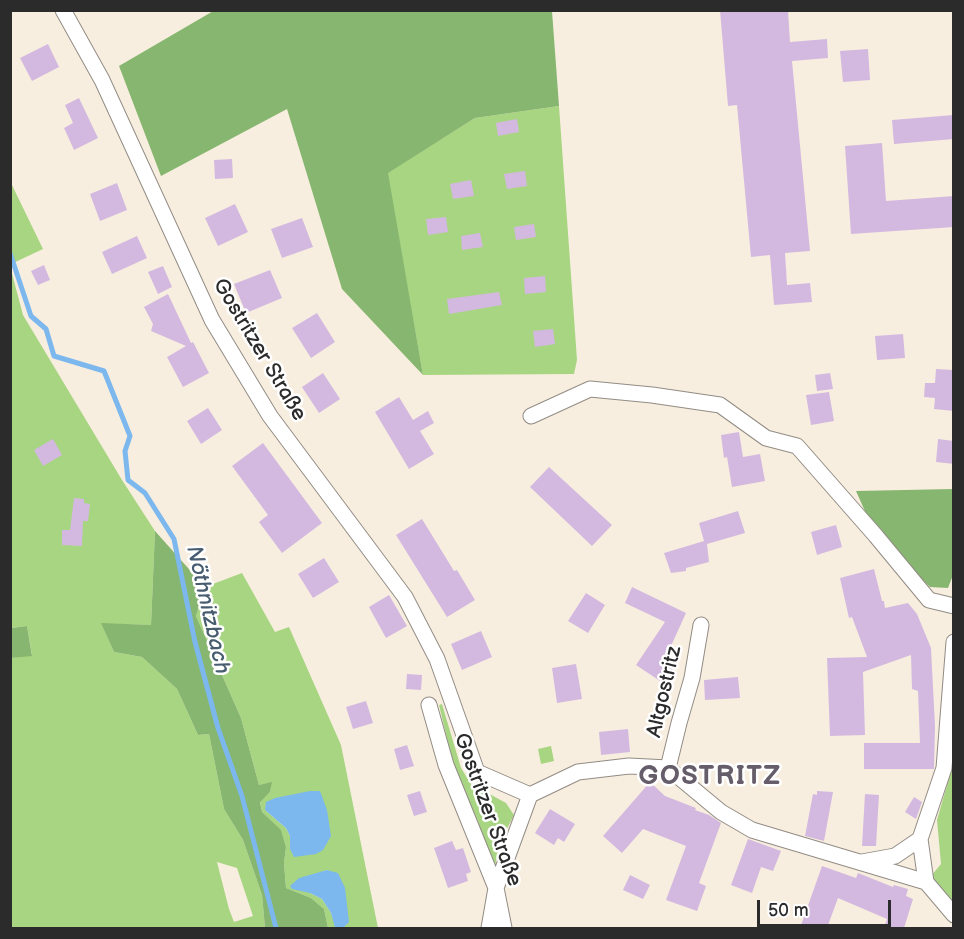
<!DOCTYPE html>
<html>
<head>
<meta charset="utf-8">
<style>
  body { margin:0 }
  #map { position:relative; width:964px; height:939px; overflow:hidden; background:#f8eedf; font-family:"Balsamiq Sans",sans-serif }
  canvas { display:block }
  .frame { position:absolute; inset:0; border:12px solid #2b2b2b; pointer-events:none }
  .scale { position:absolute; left:757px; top:900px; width:134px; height:27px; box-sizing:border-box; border:3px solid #2b2b2b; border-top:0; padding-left:8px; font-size:18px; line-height:21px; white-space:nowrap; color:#2b2b2b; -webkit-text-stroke:4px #fff; paint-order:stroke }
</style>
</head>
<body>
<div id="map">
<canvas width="964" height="939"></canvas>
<div class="frame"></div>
<div class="scale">50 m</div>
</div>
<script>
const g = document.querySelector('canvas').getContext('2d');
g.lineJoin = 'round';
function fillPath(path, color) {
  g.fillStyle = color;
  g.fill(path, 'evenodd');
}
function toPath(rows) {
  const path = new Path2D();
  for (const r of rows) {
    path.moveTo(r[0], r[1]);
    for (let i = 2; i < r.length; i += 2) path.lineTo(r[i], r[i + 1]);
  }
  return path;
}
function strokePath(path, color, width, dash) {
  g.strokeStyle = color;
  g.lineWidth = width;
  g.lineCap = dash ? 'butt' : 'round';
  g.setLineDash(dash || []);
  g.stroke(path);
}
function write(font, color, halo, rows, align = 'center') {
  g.font = font + ' "Balsamiq Sans",sans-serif';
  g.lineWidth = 5;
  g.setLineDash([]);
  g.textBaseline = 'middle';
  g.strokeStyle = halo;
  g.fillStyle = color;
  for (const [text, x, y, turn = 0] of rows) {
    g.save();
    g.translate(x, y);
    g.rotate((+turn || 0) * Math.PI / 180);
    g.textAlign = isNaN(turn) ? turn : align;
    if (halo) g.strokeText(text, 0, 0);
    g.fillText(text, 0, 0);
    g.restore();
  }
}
fillPath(toPath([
  [559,106,577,360,574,374,423,375,387,173,475,118],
  [11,183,43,249,11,264,10,264],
  [10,266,23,315,122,480,155,531,151,625,102,624,114,652,142,657,177,689,198,735,209,734,224,809,243,840,262,895,265,928,11,928,11,658,32,655,27,626,11,628],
  [217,862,237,868,253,916,234,922,229,909],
  [242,573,275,632,289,627,341,745,378,928,341,928,343,928,327,870,316,874,310,893,322,899,331,913,336,928,328,928,324,909,311,898,286,888,284,863,286,847,281,831,262,812,260,801,270,792,271,783,259,785,241,718,196,616,205,587],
  [265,810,323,850,290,849,290,836,286,828],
  [442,704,461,768,471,784,506,803,514,815,500,842,495,866,491,865,478,821,455,772,439,705],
  [551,746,554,761,541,764,538,749],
  [953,747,953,898,944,904,926,882,941,864,937,820,952,768]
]), '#a8d581');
fillPath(toPath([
  [215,10,552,11,559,106,475,118,388,173,423,375,342,289,287,109,161,176,119,66],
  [953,489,953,575,948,588,930,587,876,536,856,491],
  [155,531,205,587,196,616,241,718,259,785,272,782,270,792,260,802,262,812,281,830,286,847,284,863,286,888,311,898,324,909,328,928,265,928,262,895,243,840,224,809,209,734,198,735,177,689,142,657,114,652,101,623,151,625],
  [27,626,32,656,11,658,11,628]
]), '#86b66f');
fillPath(toPath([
  [310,791,320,791,327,810,331,836,323,850,316,854,294,857,290,849,290,836,286,828,265,810,266,802,275,798],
  [327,870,338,873,345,888,349,922,343,928,335,928,331,913,322,899,310,893,292,889,290,886,299,878]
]), '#7cb8ee');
strokePath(toPath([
  [10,253,31,316,46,329,54,356,104,371,130,436,125,451,128,480,145,493,174,539,195,642,218,728,242,796,276,928]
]), '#7cb8ee', 5);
fillPath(toPath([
  [720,10,788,10,790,42,827,39,828,58,792,61,810,251,785,253,787,285,810,283,812,302,774,305,770,255,751,257,737,105,728,106],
  [48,44,59,67,32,81,20,58],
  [868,49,870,80,843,82,840,51],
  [79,98,98,138,74,150,64,128,73,123,65,105],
  [954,115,954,139,894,144,892,120],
  [517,119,519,132,498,136,496,123],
  [882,143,886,201,954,196,954,227,851,234,845,146],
  [232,159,233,178,215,179,214,160],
  [525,171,527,186,507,189,504,174],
  [471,180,474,196,453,199,450,184],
  [117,183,127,210,100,221,90,194],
  [235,204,248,232,218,246,205,218],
  [446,217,448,232,428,235,426,219],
  [302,218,313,247,282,258,271,229],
  [534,224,536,237,516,240,514,227],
  [480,233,483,247,462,250,461,236],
  [137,236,147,258,112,274,102,252],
  [44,265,50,280,38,285,31,271],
  [163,266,172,287,158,294,148,272],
  [270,270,282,298,246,313,234,284],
  [545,276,546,292,525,294,524,278],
  [499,292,502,305,449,314,447,299],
  [168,294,191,343,193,342,209,373,183,387,167,357,186,346,151,331,153,324,144,307],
  [317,313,335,342,311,358,292,328],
  [553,329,555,344,535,347,533,331],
  [903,334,905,358,877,360,875,336],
  [936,369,954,370,954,411,934,409,935,398,924,397,925,383,935,383],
  [323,373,340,399,319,413,302,387],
  [830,373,833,389,817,391,815,375],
  [829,392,834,421,811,425,806,395],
  [399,397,413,420,428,411,434,423,420,431,434,454,409,469,375,412],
  [208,408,222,430,201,444,187,421],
  [739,432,743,457,760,454,765,481,732,487,727,457,724,458,721,435],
  [53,439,62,455,43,466,34,450],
  [938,439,954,441,954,464,936,462],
  [263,443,322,523,282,553,259,522,268,515,232,466],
  [549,467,612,525,592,546,530,487],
  [74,498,84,499,84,503,90,504,88,521,83,521,82,546,62,545,62,530,70,530],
  [738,511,745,533,707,544,709,562,686,568,686,571,671,573,664,553,704,541,699,523],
  [422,519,454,571,457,570,475,600,447,617,396,535],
  [836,525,842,547,817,555,811,532],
  [324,558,339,582,313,598,298,574],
  [874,569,882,601,884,601,885,608,908,603,917,614,931,648,935,726,934,769,864,769,864,743,920,743,918,691,912,689,911,655,863,672,865,735,830,736,827,658,867,657,852,617,849,618,840,578],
  [632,587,686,613,666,657,676,664,663,683,636,665,665,622,625,603],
  [586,593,605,605,588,633,568,621],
  [389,595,407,626,386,638,369,607],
  [481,631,492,657,462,670,451,644],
  [576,664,582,699,557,703,552,668],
  [407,674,422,675,421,690,406,689],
  [738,677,740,698,705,700,704,680],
  [366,701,373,723,353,729,346,707],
  [628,729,630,752,601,755,599,732],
  [407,745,414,766,400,770,394,749],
  [650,782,665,796,696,808,695,810,709,815,721,823,699,883,706,886,697,911,666,900,686,846,643,829,622,853,603,836],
  [420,791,427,812,414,816,407,795],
  [817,791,833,792,824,841,805,836,813,794,817,795],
  [865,794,879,795,876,846,862,846],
  [914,797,922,802,916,819,905,812],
  [550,809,575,824,564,842,558,838,554,845,535,833],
  [748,839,781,851,773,871,761,867,752,893,731,885],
  [452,841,456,850,463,848,471,872,466,874,468,881,448,888,434,848],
  [822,866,856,878,858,873,893,887,894,885,908,889,906,896,913,899,904,928,884,928,887,919,838,898,827,928,800,928],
  [630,875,650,885,643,899,623,890]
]), '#d3b9e0');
const minor = toPath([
  [63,10,102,80,212,320,270,416,405,597,437,659,477,772,530,795,578,772,629,766,668,768,721,812,752,830,926,882],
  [531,416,590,389,652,395,720,405,766,438,797,446,876,536,929,600,954,606],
  [954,642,944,768,920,839,926,882,954,915],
  [429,705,446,765,496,888,504,928],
  [668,768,679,723,692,678,701,625],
  [862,862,895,856,920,839],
  [489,928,496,888,530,795]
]);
strokePath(minor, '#928c85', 17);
strokePath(minor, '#fff', 15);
write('21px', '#2b2b2b', '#fff', [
  ["Gostritzer Straße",259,350,59],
  ["Altgostritz",665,692,-77],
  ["Gostritzer Straße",487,810,70]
]);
write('italic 22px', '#475c6f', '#fff', [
  ["Nöthnitzbach",207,610,77]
]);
g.letterSpacing = '1.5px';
write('bold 27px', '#665d6a', '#fff', [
  ["GOSTRITZ",710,777]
]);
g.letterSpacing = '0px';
</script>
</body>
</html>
